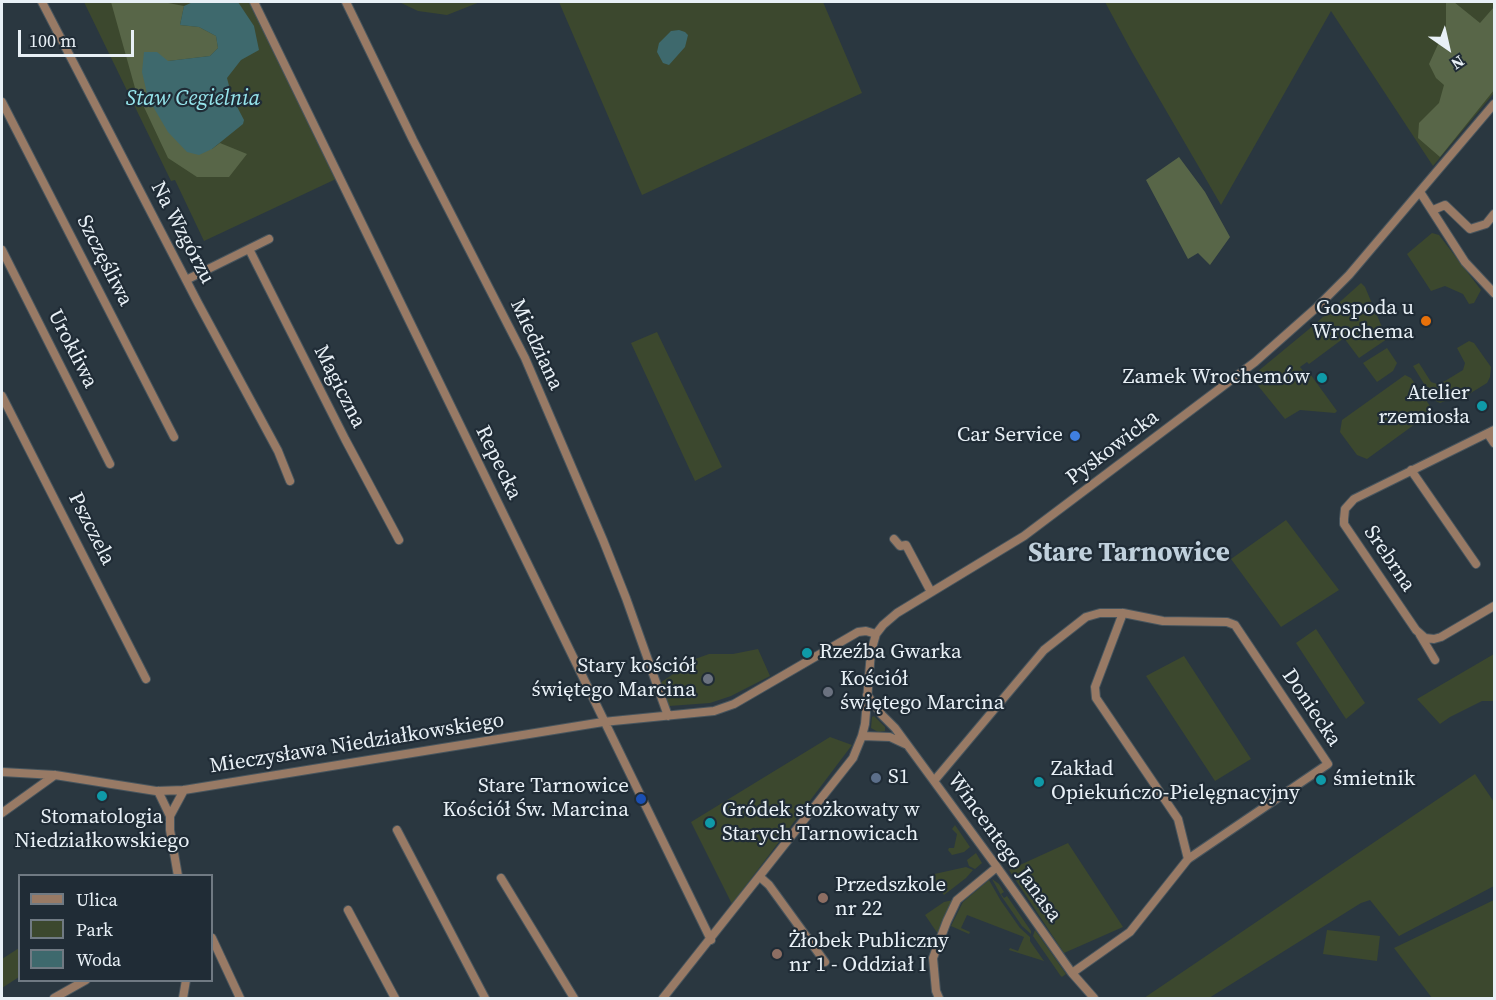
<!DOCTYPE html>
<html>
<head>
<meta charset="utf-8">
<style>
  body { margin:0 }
  #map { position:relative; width:1496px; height:1000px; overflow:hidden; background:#2a3740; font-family:"Source Serif 4",serif }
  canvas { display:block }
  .frame { position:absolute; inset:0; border:3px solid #e8f0f6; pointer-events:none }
  .legend { position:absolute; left:18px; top:874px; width:195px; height:108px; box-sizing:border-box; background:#202c36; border:2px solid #707a83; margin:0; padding:8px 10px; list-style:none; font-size:18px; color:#e8f0f6 }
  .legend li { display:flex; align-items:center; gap:12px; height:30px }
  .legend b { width:30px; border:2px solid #707a83 }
  .north { position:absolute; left:1418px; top:18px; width:60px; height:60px; -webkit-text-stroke:4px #202c36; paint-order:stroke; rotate:146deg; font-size:16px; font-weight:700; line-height:24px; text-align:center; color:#e8f0f6 }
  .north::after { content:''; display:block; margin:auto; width:21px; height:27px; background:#e8f0f6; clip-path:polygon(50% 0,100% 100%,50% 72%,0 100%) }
  .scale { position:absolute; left:18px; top:30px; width:116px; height:27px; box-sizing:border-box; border:3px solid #e8f0f6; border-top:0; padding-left:8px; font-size:18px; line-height:21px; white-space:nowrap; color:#e8f0f6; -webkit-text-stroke:4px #202c36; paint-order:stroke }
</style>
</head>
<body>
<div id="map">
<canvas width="1496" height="1000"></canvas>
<div class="frame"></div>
<ul class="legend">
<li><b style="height:8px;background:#987a65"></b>Ulica</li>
<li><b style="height:16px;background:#3c482e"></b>Park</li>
<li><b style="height:16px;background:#3e696d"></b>Woda</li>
</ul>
<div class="north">N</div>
<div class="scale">100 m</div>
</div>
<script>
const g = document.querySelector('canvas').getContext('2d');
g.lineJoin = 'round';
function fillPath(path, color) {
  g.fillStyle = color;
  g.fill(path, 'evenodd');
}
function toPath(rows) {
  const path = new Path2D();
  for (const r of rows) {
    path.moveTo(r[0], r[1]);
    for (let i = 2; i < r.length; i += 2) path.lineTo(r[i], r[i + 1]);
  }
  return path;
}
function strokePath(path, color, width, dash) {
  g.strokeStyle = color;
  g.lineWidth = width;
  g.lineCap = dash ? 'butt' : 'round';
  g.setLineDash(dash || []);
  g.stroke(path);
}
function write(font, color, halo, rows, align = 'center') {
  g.font = font + ' "Source Serif 4",serif';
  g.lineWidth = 4.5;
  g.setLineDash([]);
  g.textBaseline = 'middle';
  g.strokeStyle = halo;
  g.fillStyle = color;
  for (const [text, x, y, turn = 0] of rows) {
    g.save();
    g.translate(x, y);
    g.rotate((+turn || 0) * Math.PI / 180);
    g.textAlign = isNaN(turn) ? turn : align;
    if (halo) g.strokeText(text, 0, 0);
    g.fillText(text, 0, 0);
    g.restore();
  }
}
fillPath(toPath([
  [84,2,251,2,336,179,204,241,175,180,171,181],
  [399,2,480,2,447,15,418,11],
  [559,2,823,2,862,93,642,195],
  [1105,2,1494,2,1494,93,1433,166,1331,11,1221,205,1132,52],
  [1432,233,1439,235,1481,290,1474,303,1469,304,1463,294,1445,286,1431,291,1407,254],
  [1361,283,1365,287,1387,339,1359,358,1344,338,1309,364,1307,362,1300,367,1305,373,1308,371,1337,411,1335,413,1300,410,1285,419,1251,377,1314,325],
  [657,332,722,467,695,481,631,343],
  [1469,341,1474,343,1491,367,1490,377,1487,383,1461,399,1458,396,1440,403,1434,400,1413,366,1419,363,1431,382,1437,384,1445,381,1463,370,1465,363,1457,348],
  [1387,348,1397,363,1393,371,1377,382,1363,363],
  [1405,375,1411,378,1430,406,1429,414,1367,459,1357,455,1340,432,1342,420],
  [1286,520,1339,590,1281,627,1231,559],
  [1316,629,1365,703,1346,719,1296,643],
  [758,649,770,676,731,696,710,703,669,706,660,683,695,659,709,654,733,654],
  [1494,654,1494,701,1482,701,1450,717,1440,724,1417,699],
  [1184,656,1251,759,1215,781,1146,676],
  [874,716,885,727,885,731,878,732,871,728,872,717],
  [830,737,852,745,732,904,691,822],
  [1475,774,1494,802,1494,886,1399,936,1370,900,1361,903,1209,998,1144,998],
  [955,825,970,847,964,852,952,855,948,850,949,848,954,848,957,834,952,829],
  [1068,843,1123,927,1064,953,1009,870],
  [976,853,982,863,975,869,969,866,967,860],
  [966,867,973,870,966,878,944,895,930,875],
  [992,879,999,884,1004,892,1001,894,1004,898,1007,896,1031,931,1031,934,1022,926,1002,897],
  [989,880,1001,901,1020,928,1030,937,1030,941,1044,961,1009,950,1010,948,1018,951,1024,937,967,915,961,928,970,932,969,934,951,926,963,902],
  [953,900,945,915,938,934,925,915,944,902],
  [1494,900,1494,998,1432,998,1394,948],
  [1035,930,1066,974,1062,977,1060,975,1033,936],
  [1327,930,1380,936,1377,961,1323,954],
  [19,948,19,977,2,988,2,959]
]), '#3c482e');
fillPath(toPath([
  [111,2,163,2,184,6,180,25,199,27,216,36,218,48,210,56,168,61,212,149,220,143,247,154,229,177,197,177,168,158,135,88],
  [1446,2,1454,2,1480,23,1494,7,1494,90,1440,157,1418,138,1419,123,1439,103,1444,85,1436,78,1429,64,1446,27],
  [1179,157,1205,192,1230,237,1210,265,1198,253,1188,259,1146,180]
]), '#586648');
fillPath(toPath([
  [193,2,238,2,254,26,259,50,241,60,227,78,232,97,244,120,243,124,212,149,199,155,187,152,168,132,148,98,142,72,144,52,157,52,168,61,210,56,218,48,216,36,199,27,180,25,184,6],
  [679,30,685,32,688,35,685,47,669,65,663,63,657,52,659,43,671,31]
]), '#3e696d');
const minor = toPath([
  [42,2,198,303,278,451,290,481],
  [254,2,711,940],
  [346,2,413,140,525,358,603,540,626,598,668,716],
  [2,102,174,437],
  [1420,192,1465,262,1494,293],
  [1433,210,1445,205,1470,229,1486,224,1494,214],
  [249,249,345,439,399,540],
  [2,250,110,464],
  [186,280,269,239],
  [2,396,146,679],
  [1494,430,1354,499,1345,509,1344,519,1344,524,1416,630,1425,638,1434,639,1441,637,1494,606],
  [1488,434,1494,443],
  [1411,470,1476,564],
  [894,539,900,546,906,545,931,592],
  [1123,613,1095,687,1096,698,1178,819,1188,859],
  [1420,635,1435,660],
  [867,695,882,715,895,728,997,867,1072,973,1094,998],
  [862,736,890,737,905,744],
  [2,772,55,775,156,791,184,790,603,722,714,711,734,704,858,632,866,631,876,634],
  [934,781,1044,650,1086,617,1100,613,1123,613,1163,621,1227,622,1235,625,1328,764,1188,859,1130,932,1072,973],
  [158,791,170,816],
  [2,813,55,775],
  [397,830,485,998],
  [178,876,170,830,170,816,184,790],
  [760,877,769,885,825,962],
  [501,878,574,998],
  [348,910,395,998],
  [212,938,240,998],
  [54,998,86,980],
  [183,998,186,980],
  [663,998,853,758,862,736,865,724,871,652,876,634,883,625,897,613,1024,536,1255,362,1316,308,1349,275,1494,104],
  [939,998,936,991,933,958,947,921,957,900,997,867]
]);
strokePath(minor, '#48555d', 10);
strokePath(minor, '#987a65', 8);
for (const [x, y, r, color] of [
  [1426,321,6,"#e8710a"],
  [1322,378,6,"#0f9aa8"],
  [1482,406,6,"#0f9aa8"],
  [1075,436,6,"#3f7fe0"],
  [807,653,6,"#0f9aa8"],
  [708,679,6,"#6b7280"],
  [828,692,6,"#6b7280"],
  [876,778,6,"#5c6f8a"],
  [1321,780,6,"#0f9aa8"],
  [1039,782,6,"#0f9aa8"],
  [102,796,6,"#0f9aa8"],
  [641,799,6,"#1a4fb4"],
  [710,823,6,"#0f9aa8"],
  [823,898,6,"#8d6e63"],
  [777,954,6,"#8d6e63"]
]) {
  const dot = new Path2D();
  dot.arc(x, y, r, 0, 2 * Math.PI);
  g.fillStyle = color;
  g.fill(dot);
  strokePath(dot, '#202c36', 2);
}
write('21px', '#e8f0f6', '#202c36', [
  ["Na Wzgórzu",182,233,62],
  ["Szczęśliwa",104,261,63],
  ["Miedziana",536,345,65],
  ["Urokliwa",72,349,63],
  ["Magiczna",339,387,63],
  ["Pyskowicka",1113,448,-37],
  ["Repecka",498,463,64],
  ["Pszczela",91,529,63],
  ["Srebrna",1389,559,56],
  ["Doniecka",1311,708,56],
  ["Mieczysława Niedziałkowskiego",357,744,-9],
  ["Wincentego Janasa",1004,848,54]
]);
write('21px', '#e8f0f6', '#202c36', [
  ["Gospoda u",1414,309,"right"],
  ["Wrochema",1414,333,"right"],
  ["Zamek Wrochemów",1310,378,"right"],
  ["Atelier",1470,394,"right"],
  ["rzemiosła",1470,418,"right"],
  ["Car Service",1063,436,"right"],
  ["Rzeźba Gwarka",819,653],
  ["Stary kościół",696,667,"right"],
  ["świętego Marcina",696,691,"right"],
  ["Kościół",840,680],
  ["świętego Marcina",840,704],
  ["Zakład",1051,770],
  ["Opiekuńczo-Pielęgnacyjny",1051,794],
  ["S1",888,778],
  ["śmietnik",1333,780],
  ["Stare Tarnowice",629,787,"right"],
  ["Kościół Św. Marcina",629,811,"right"],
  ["Gródek stożkowaty w",722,811],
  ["Starych Tarnowicach",722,835],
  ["Stomatologia",102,818,"center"],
  ["Niedziałkowskiego",102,842,"center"],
  ["Przedszkole",835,886],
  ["nr 22",835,910],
  ["Żłobek Publiczny",789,942],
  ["nr 1 - Oddział I",789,966]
], 'left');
write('italic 22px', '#96e5ec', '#202c36', [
  ["Staw Cegielnia",193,99]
]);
write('bold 27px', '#c0d0dc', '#202c36', [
  ["Stare Tarnowice",1129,554]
]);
</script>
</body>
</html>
